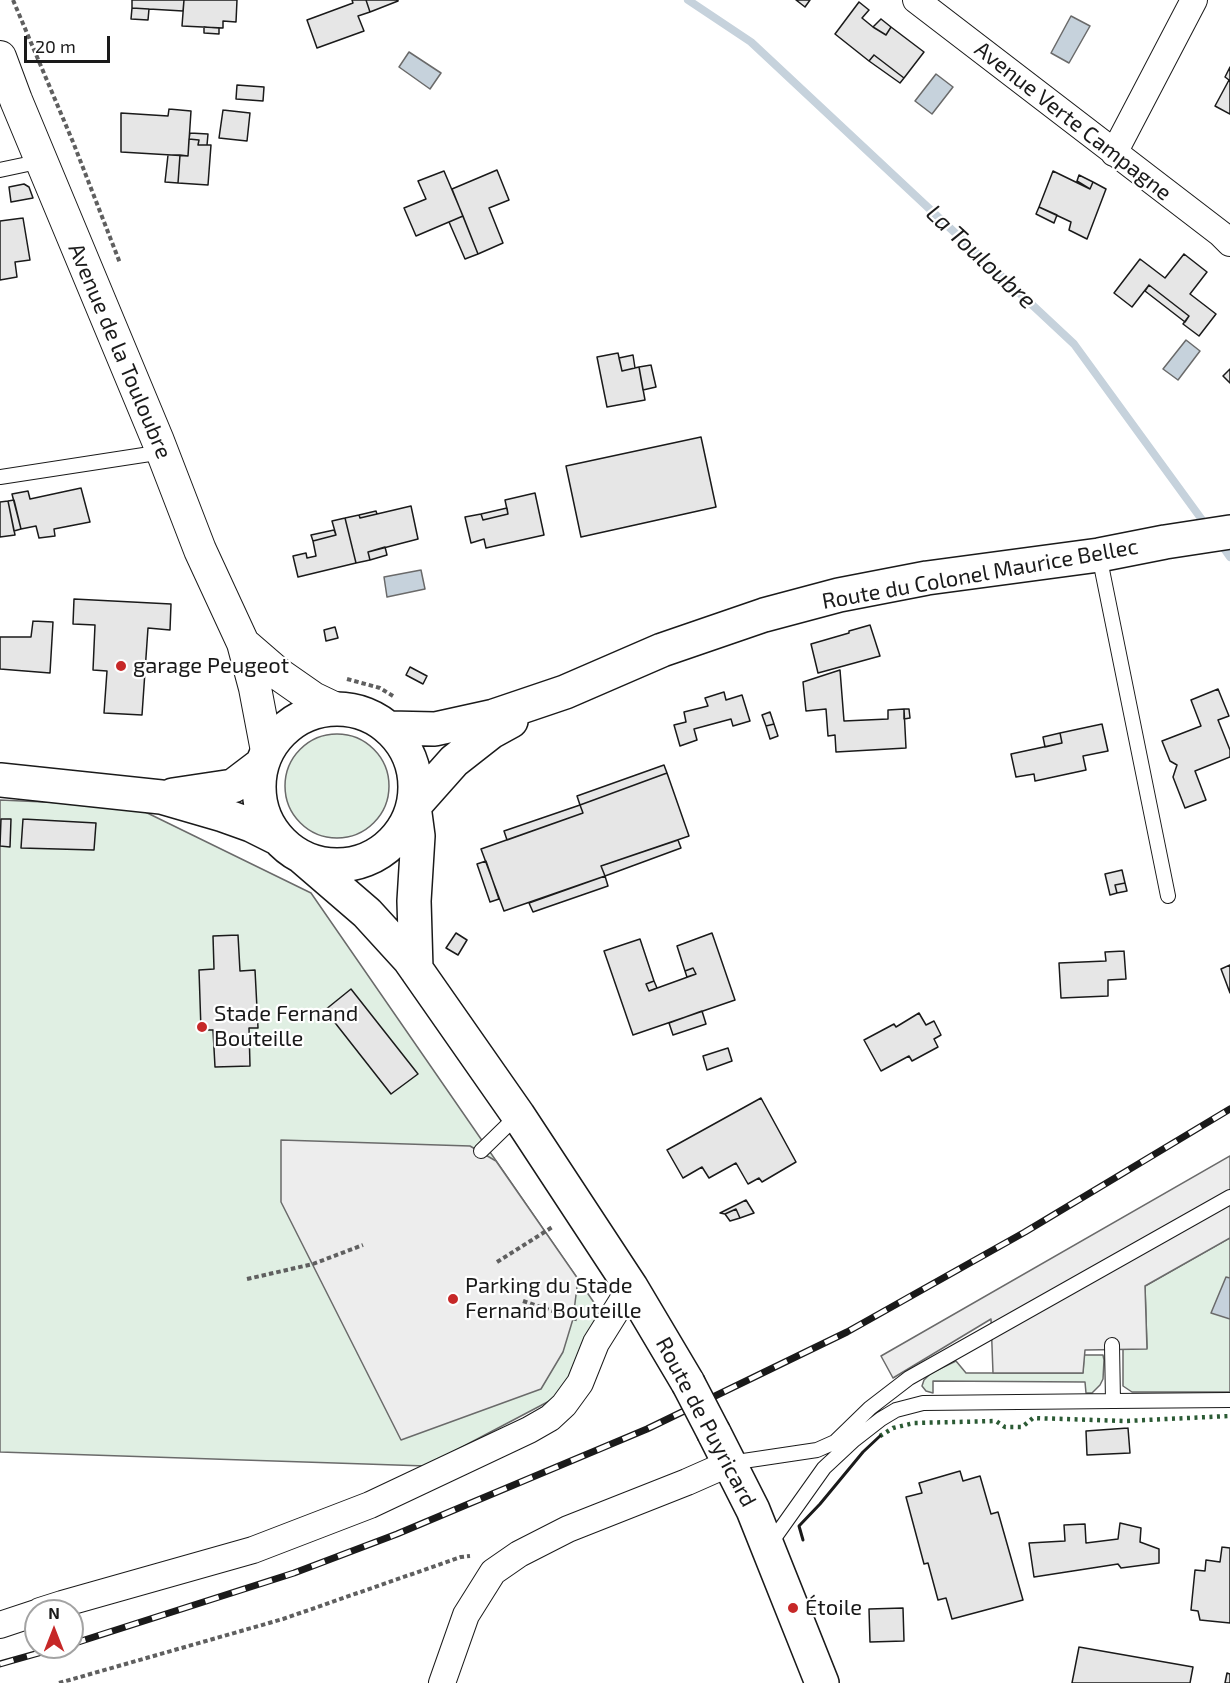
<!DOCTYPE html>
<html>
<head>
<meta charset="utf-8">
<style>
  body { margin:0 }
  #map { position:relative; width:1230px; height:1683px; overflow:hidden; background:#fff; font-family:"Exo 2",sans-serif }
  canvas { display:block }
  .north { position:absolute; left:24px; top:1599px; width:60px; height:60px; box-sizing:border-box; background:#fff; border:2px solid #a3a3a3; border-radius:50%; rotate:0deg; font-size:16px; font-weight:700; line-height:24px; text-align:center; color:#1a1a1a }
  .north::after { content:''; display:block; margin:auto; width:21px; height:27px; background:#c62828; clip-path:polygon(50% 0,100% 100%,50% 72%,0 100%) }
  .scale { position:absolute; left:24px; top:36px; width:86px; height:27px; box-sizing:border-box; border:3px solid #1a1a1a; border-top:0; padding-left:8px; font-size:18px; line-height:21px; white-space:nowrap; color:#1a1a1a; -webkit-text-stroke:4px #fff; paint-order:stroke }
</style>
</head>
<body>
<div id="map">
<canvas width="1230" height="1683"></canvas>
<div class="north">N</div>
<div class="scale">20 m</div>
</div>
<script>
const g = document.querySelector('canvas').getContext('2d');
g.lineJoin = 'round';
function fillPath(path, color) {
  g.fillStyle = color;
  g.fill(path, 'evenodd');
}
function toPath(rows) {
  const path = new Path2D();
  for (const r of rows) {
    if (r.length === 3) {
      path.moveTo(r[0] + r[2], r[1]);
      path.arc(r[0], r[1], r[2], 0, 2 * Math.PI);
      continue;
    }
    path.moveTo(r[0], r[1]);
    for (let i = 2; i < r.length; i += 2) path.lineTo(r[i], r[i + 1]);
  }
  return path;
}
function strokePath(path, color, width, dash) {
  g.strokeStyle = color;
  g.lineWidth = width;
  g.lineCap = dash ? 'butt' : 'round';
  g.setLineDash(dash || []);
  g.stroke(path);
}
function write(font, color, halo, rows, align = 'center') {
  g.font = font + ' "Exo 2",sans-serif';
  g.lineWidth = 4.5;
  g.setLineDash([]);
  g.textBaseline = 'middle';
  g.strokeStyle = halo;
  g.fillStyle = color;
  for (const [text, x, y, turn = 0] of rows) {
    g.save();
    g.translate(x, y);
    g.rotate((+turn || 0) * Math.PI / 180);
    g.textAlign = isNaN(turn) ? turn : align;
    if (halo) g.strokeText(text, 0, 0);
    g.fillText(text, 0, 0);
    g.restore();
  }
}
const green = toPath([
  [337,786,52],
  [0,800,133,806,311,893,604,1317,557,1397,426,1466,0,1452,0,800],
  [1230,1238,1230,1392,1132,1392,1123,1386,1123,1349,1147,1348,1145,1286,1230,1238],
  [1084,1355,1103,1355,1104,1360,1103,1379,1100,1385,1092,1393,1086,1393,1085,1382,933,1381,933,1393,926,1391,922,1386,924,1380,931,1373,956,1361,966,1373,1083,1373,1084,1355]
]);
fillPath(green, '#e0efe3');
strokePath(green, '#6a6a6a', 1.5);
const parking = toPath([
  [281,1140,470,1146,496,1161,578,1279,573,1319,563,1352,541,1389,401,1440,281,1202,281,1140],
  [1230,1156,1230,1238,1145,1286,1147,1349,1085,1350,1083,1373,993,1373,991,1319,893,1378,881,1356,1230,1156]
]);
fillPath(parking, '#ededed');
strokePath(parking, '#6a6a6a', 1.5);
const water = toPath([
  [1071,16,1090,26,1069,63,1051,53,1071,16],
  [409,52,441,73,430,89,399,67,409,52],
  [936,74,953,87,932,114,915,101,936,74],
  [1186,340,1200,351,1178,380,1163,369,1186,340],
  [421,570,425,589,387,597,384,577,421,570],
  [1226,1277,1230,1278,1230,1319,1211,1313,1226,1277]
]);
fillPath(water, '#c6d2dc');
strokePath(water, '#6a6a6a', 1.5);
strokePath(toPath([
  [688,0,751,42,1074,344,1208,528],
  [1218,540,1230,557]
]), '#c6d2dc', 8);
const building = toPath([
  [132,0,184,0,183,11,132,8,132,0],
  [184,0,237,0,236,22,223,21,223,28,182,26,184,0],
  [352,0,366,0,370,12,358,16,364,31,317,48,307,20,353,3,352,0],
  [366,0,398,0,398,1,370,12,366,0],
  [796,0,810,0,805,7,796,0],
  [859,2,869,10,862,18,873,27,886,35,891,27,924,52,904,78,874,55,869,61,835,34,859,2],
  [132,8,149,9,148,20,131,19,132,8],
  [881,19,891,27,886,35,873,27,881,19],
  [204,27,219,28,219,34,204,33,204,27],
  [874,55,904,78,900,83,869,61,874,55],
  [1230,67,1230,114,1215,106,1229,80,1225,77,1230,67],
  [237,85,264,87,263,101,236,99,237,85],
  [169,109,191,111,188,156,121,152,121,113,168,116,169,109],
  [223,110,250,113,247,141,219,138,223,110],
  [190,133,208,134,207,145,198,145,199,140,189,139,190,133],
  [189,139,199,140,198,145,211,145,208,185,178,183,180,155,188,156,189,139],
  [168,155,180,155,178,183,165,182,168,155],
  [497,170,509,200,489,208,503,243,478,254,452,189,497,170],
  [444,171,463,216,416,236,404,208,426,199,418,181,444,171],
  [1053,171,1090,189,1093,182,1106,189,1087,239,1069,230,1071,222,1039,207,1053,171],
  [1079,175,1093,182,1090,189,1077,181,1079,175],
  [24,184,29,187,33,198,11,202,9,187,24,184],
  [1039,207,1057,215,1054,223,1036,214,1039,207],
  [463,216,478,254,465,259,449,222,463,216],
  [23,218,30,260,15,262,17,277,0,280,0,221,23,218],
  [1184,254,1207,272,1190,294,1216,314,1199,336,1183,324,1189,316,1149,285,1132,307,1114,293,1140,259,1165,278,1184,254],
  [1149,285,1189,316,1185,322,1145,291,1149,285],
  [618,353,622,371,639,367,645,400,607,407,597,357,618,353],
  [633,355,635,368,622,371,619,358,633,355],
  [651,365,656,387,643,390,639,367,651,365],
  [1230,369,1230,383,1223,376,1230,369],
  [701,437,716,507,581,537,566,466,701,437],
  [81,488,90,522,54,529,55,536,39,538,36,526,21,529,12,494,28,491,30,499,81,488],
  [535,493,544,535,486,548,484,539,471,543,465,517,481,514,483,520,508,514,505,500,535,493],
  [14,500,21,529,14,531,8,501,14,500],
  [8,501,15,535,0,537,0,502,8,501],
  [411,506,418,539,368,552,370,560,356,563,345,518,359,515,360,518,411,506],
  [507,508,508,514,483,520,481,514,507,508],
  [376,511,377,514,360,518,359,515,376,511],
  [345,518,356,563,298,577,293,556,306,553,307,558,316,556,313,541,336,535,332,521,345,518],
  [334,530,336,535,313,541,311,535,334,530],
  [385,547,387,555,370,560,368,552,385,547],
  [74,599,171,604,170,630,148,628,142,715,104,713,107,671,93,670,95,625,73,624,74,599],
  [33,621,53,622,50,673,0,669,0,637,31,637,33,621],
  [870,625,880,656,818,673,811,644,849,633,849,631,870,625],
  [335,627,338,638,326,641,324,630,335,627],
  [410,667,427,676,423,684,406,675,410,667],
  [840,670,844,721,888,719,888,710,904,709,906,748,836,752,835,735,828,736,826,709,806,711,803,682,840,670],
  [1218,689,1229,716,1218,720,1230,750,1230,757,1195,771,1206,800,1185,808,1173,777,1177,765,1170,761,1162,741,1201,726,1191,700,1218,689],
  [724,692,726,700,742,695,750,721,733,726,731,719,694,729,697,740,680,746,674,725,686,722,684,712,708,706,705,698,724,692],
  [904,709,909,709,910,718,904,719,904,709],
  [770,712,774,724,766,726,762,715,770,712],
  [774,724,778,736,770,739,766,726,774,724],
  [1102,724,1108,751,1083,756,1086,770,1035,781,1034,774,1016,777,1011,754,1062,743,1060,733,1102,724],
  [1060,733,1062,743,1045,747,1043,737,1060,733],
  [664,765,667,773,580,805,577,796,664,765],
  [667,773,689,836,601,866,605,876,504,911,481,849,583,813,580,805,667,773],
  [580,805,583,813,507,840,504,831,580,805],
  [1,819,11,819,10,847,0,846,1,819],
  [23,819,96,823,94,850,21,848,23,819],
  [678,840,681,848,605,876,601,866,678,840],
  [486,861,499,899,490,902,477,864,486,861],
  [1122,870,1125,883,1115,885,1117,893,1110,895,1105,874,1122,870],
  [605,876,608,886,533,912,529,903,605,876],
  [1125,883,1127,891,1117,893,1115,885,1125,883],
  [456,933,467,940,458,955,446,948,456,933],
  [712,933,735,1000,633,1035,604,951,640,939,654,981,646,984,649,991,696,974,693,968,685,971,677,946,712,933],
  [238,935,240,971,255,970,258,1028,249,1028,250,1066,215,1067,213,1030,201,1030,199,970,214,969,213,936,238,935],
  [1124,951,1126,979,1108,980,1108,996,1061,998,1059,963,1106,961,1105,952,1124,951],
  [1230,965,1230,993,1221,969,1230,965],
  [693,968,696,974,687,977,685,971,693,968],
  [654,981,657,988,649,991,646,984,654,981],
  [351,989,418,1074,391,1094,325,1010,351,989],
  [702,1011,706,1024,673,1035,669,1023,702,1011],
  [919,1013,926,1025,934,1021,941,1035,934,1039,938,1047,912,1061,909,1056,881,1071,864,1040,894,1024,896,1027,919,1013],
  [728,1048,732,1061,707,1070,703,1056,728,1048],
  [761,1098,796,1162,762,1182,759,1178,748,1184,736,1163,709,1178,702,1167,683,1178,667,1150,761,1098],
  [746,1200,754,1213,740,1218,736,1209,725,1214,720,1213,746,1200],
  [736,1209,740,1218,730,1221,725,1214,736,1209],
  [1128,1428,1130,1453,1087,1455,1086,1431,1128,1428],
  [960,1471,963,1481,980,1476,991,1514,998,1512,1023,1600,952,1619,946,1598,938,1600,928,1563,924,1564,906,1497,922,1493,919,1483,960,1471],
  [1120,1523,1141,1528,1140,1542,1159,1549,1159,1563,1121,1568,1118,1564,1034,1577,1029,1543,1065,1541,1064,1525,1085,1524,1086,1543,1118,1539,1120,1523],
  [1222,1547,1230,1548,1230,1623,1200,1620,1198,1611,1191,1610,1195,1570,1205,1571,1206,1560,1220,1562,1222,1547],
  [903,1608,904,1641,870,1642,869,1609,903,1608],
  [1079,1647,1193,1667,1190,1683,1072,1683,1079,1647],
  [1227,1673,1230,1674,1230,1683,1225,1683,1227,1673]
]);
fillPath(building, '#e6e6e6');
strokePath(building, '#1a1a1a', 1.5);
const service = toPath([
  [0,170,42,161],
  [0,477,163,452],
  [1099,555,1168,896],
  [481,1151,518,1115],
  [1113,1401,1230,1400],
  [730,1463,817,1450,835,1442,870,1408,909,1378,1230,1197],
  [770,1544,824,1468,854,1440,881,1419,896,1410,923,1403,1113,1401,1112,1345]
]);
const minor = toPath([
  [916,0,1221,234,1230,243],
  [1114,153,1194,0],
  [40,1611,62,1604,253,1550,370,1505,529,1430,550,1418,564,1405,580,1383,596,1343,631,1287],
  [0,1625,36,1613],
  [442,1683,466,1615,493,1572,519,1554,568,1529,687,1482,730,1463]
]);
const tertiary = toPath([
  [0,57,16,100,158,441,200,550,243,643,255,688,267,751],
  [243,643,280,675,313,698,334,708]
]);
const secondary = toPath([
  [337,787,78],
  [389,728,435,729,494,716,565,692,662,650,764,615,839,595,927,578,1099,555,1165,542,1230,532],
  [0,780,161,797,223,815,251,825,277,838],
  [173,795,233,786,262,764],
  [414,806,454,761,491,732,511,721],
  [414,806,418,836,414,901,416,969],
  [302,857,367,913,409,959,518,1115,631,1287,688,1383],
  [714,1433,753,1510,822,1683]
]);
strokePath(service, '#1a1a1a', 16);
strokePath(minor, '#1a1a1a', 28);
strokePath(tertiary, '#1a1a1a', 34);
strokePath(secondary, '#1a1a1a', 36);
strokePath(toPath([
  [13,0,73,142,120,263],
  [347,679,380,688,393,696],
  [497,1262,554,1226],
  [247,1279,313,1264,363,1245],
  [523,1301,579,1320],
  [59,1683,283,1619,461,1557,470,1556]
]), '#5f5f5f', 4, [4.5, 3]);
strokePath(service, '#fff', 14);
strokePath(minor, '#fff', 26);
strokePath(tertiary, '#fff', 32);
strokePath(secondary, '#fff', 33);
const rail = toPath([
  [72,1644,294,1573,397,1534,647,1429,847,1332,1025,1232,1230,1109],
  [0,1664,60,1647]
]);
strokePath(rail, '#1a1a1a', 7);
strokePath(rail, '#fff', 4.5, [14]);
const secondaryBridge = toPath([
  [688,1383,714,1433]
]);
strokePath(secondaryBridge, '#1a1a1a', 36, []);
strokePath(secondaryBridge, '#fff', 33);
strokePath(toPath([
  [880,1436,893,1428,914,1423,996,1421,1005,1427,1022,1427,1033,1418,1125,1421,1230,1416]
]), '#2b5a34', 4.5, [3, 4.5]);
strokePath(toPath([
  [803,1540,799,1526,820,1504,863,1452,880,1436]
]), '#1a1a1a', 3);
for (const [x, y, r, color] of [
  [121,666,6,"#c62828"],
  [202,1027,6,"#c62828"],
  [453,1299,6,"#c62828"],
  [793,1608,6,"#c62828"]
]) {
  const dot = new Path2D();
  dot.arc(x, y, r, 0, 2 * Math.PI);
  g.fillStyle = color;
  g.fill(dot);
  strokePath(dot, '#fff', 2);
}
write('22px', '#1a1a1a', '#fff', [
  ["Avenue Verte Campagne",1073,121,38],
  ["Avenue de la Touloubre",120,351,67],
  ["Route du Colonel Maurice Bellec",980,574,-10],
  ["Route de Puyricard",706,1422,62]
]);
write('22px', '#1a1a1a', '#fff', [
  ["garage Peugeot",133,666],
  ["Stade Fernand",214,1014],
  ["Bouteille",214,1039],
  ["Parking du Stade",465,1286],
  ["Fernand Bouteille",465,1311],
  ["Étoile",805,1608]
], 'left');
write('italic 24px', '#1a1a1a', '#fff', [
  ["La Touloubre",981,257,43]
]);
</script>
</body>
</html>
